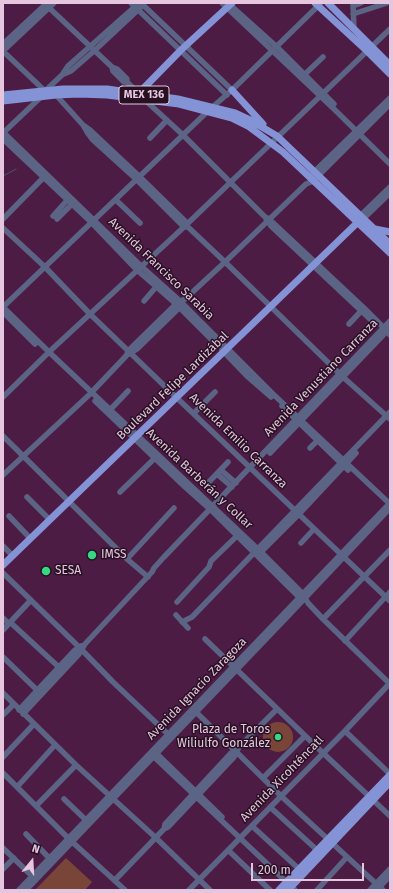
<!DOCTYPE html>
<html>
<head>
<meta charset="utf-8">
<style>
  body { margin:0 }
  #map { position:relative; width:393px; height:893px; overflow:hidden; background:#4d1c45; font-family:"Fira Sans",sans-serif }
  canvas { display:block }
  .frame { position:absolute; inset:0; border:4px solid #e5c6de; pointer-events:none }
  .north { position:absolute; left:12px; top:841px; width:40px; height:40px; -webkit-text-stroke:3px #271123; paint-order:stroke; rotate:18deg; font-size:11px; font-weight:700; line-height:16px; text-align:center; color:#e5c6de }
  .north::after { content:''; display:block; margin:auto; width:14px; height:18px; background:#e5c6de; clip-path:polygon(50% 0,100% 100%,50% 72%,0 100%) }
  .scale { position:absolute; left:251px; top:863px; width:113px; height:18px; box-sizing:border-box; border:2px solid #e5c6de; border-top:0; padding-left:5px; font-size:12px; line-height:14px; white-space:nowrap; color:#e5c6de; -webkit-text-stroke:3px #271123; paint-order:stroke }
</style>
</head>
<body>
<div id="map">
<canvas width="393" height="893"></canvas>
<div class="frame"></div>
<div class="north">N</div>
<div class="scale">200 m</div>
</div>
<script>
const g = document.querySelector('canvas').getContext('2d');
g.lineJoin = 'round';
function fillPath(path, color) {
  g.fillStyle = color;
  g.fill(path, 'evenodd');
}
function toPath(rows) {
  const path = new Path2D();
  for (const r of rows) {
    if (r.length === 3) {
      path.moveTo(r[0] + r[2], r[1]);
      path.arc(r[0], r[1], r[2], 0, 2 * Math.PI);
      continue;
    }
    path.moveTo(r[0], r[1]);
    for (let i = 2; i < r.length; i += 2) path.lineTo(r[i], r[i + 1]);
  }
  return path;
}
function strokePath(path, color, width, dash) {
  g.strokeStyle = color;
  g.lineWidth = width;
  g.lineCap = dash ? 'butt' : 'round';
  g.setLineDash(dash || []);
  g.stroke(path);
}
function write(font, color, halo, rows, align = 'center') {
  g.font = font + ' "Fira Sans",sans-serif';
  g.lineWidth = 3;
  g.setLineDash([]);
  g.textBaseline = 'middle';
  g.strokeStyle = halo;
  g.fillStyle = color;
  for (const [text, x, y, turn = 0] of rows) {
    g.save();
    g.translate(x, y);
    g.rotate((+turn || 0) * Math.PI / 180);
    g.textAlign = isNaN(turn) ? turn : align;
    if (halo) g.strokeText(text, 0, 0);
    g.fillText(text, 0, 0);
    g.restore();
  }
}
fillPath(toPath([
  [278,737,15],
  [66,858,92,882,85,890,35,890]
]), '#794539');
strokePath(toPath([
  [3,176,16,169]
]), '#455865', 1);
strokePath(toPath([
  [44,3,112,67,117,69,127,79,127,82],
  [131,3,227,95],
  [141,3,232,90],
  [222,3,334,109,390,164],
  [228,3,277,47,334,104],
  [353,3,354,29],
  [353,6,361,3],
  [353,14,387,3],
  [3,44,47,3],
  [3,51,54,3],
  [3,53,6,54,45,91,62,75,68,66,139,3],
  [112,67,113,71,124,82,127,82,139,94],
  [64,74,71,71,94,51,140,8],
  [303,76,323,57],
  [56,95,83,125,90,130,140,177,187,223,187,225],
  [145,100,183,135,264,216,269,219,364,308,387,331,390,335],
  [83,125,87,132,93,140,137,180,184,227,188,227,225,262,343,377,390,419],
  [3,132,141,266,180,301,273,394,390,504],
  [3,133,42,96],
  [150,138,167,120],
  [3,139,92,223,137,270,176,304,216,344],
  [313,173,390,98],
  [116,200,140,223],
  [53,216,70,197],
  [360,216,390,187],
  [3,219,45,176],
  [57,219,74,202],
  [266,219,271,226,371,320],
  [363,219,390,193],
  [3,228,45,267,90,314,177,398,390,601],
  [144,301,156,287],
  [3,307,49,352,261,552,303,594,308,603,323,619,390,684],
  [3,307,208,111,232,90,321,3],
  [3,312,35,344],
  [349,324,364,308],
  [222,350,248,377,271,397],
  [129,354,137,349,181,306],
  [3,397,49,352,184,227,390,29],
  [95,401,185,487,213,512,302,600],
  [282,406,348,470],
  [108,412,128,391],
  [194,413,215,392],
  [3,436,127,559,148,577],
  [310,448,320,438],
  [270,453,389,329],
  [221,470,236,483],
  [217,474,232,487],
  [3,475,89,395,126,356,129,350,176,304,185,299,225,262,306,184,313,181,390,104],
  [208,483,228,462],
  [120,492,157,456],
  [27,497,47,517],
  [9,516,28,536],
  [301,543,314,529],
  [3,546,10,553],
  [259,554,299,514,356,453],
  [127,559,174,508],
  [3,573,79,647,113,682,170,736],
  [177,602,209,567,211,561,240,533],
  [176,615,188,628],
  [3,618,9,624],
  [323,619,390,550],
  [182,622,192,617,390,412],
  [11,623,62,670],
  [3,630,31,600],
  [205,639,323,753,390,816],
  [345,641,390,592],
  [3,657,39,692],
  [3,693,76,765,155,837,210,890],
  [19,710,75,650,81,646],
  [195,711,281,796,383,890],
  [23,714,79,654,85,644,152,572,154,568,164,557,390,321],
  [3,715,14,704],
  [345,731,390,774],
  [155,752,222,817],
  [152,755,295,890],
  [3,757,34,724],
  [3,773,69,839,125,890],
  [263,778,305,736],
  [17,787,55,745],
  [64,799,88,822],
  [36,806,76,765],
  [270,807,317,850],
  [252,826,299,869],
  [164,829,165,824,230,754,239,747,277,709],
  [26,834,52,861],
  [3,848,34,878],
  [228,850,270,890],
  [3,869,14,858],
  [115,880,164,829,168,827,234,757,239,747],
  [19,890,390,503],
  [26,890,287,617,390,508],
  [189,890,345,731,390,683],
  [317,890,347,857],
  [370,890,390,869],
  [377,890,390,876]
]), '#5c6485', 5.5);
strokePath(toPath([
  [315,3,367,51,390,74],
  [328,3,390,65],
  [232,90,263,124],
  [138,94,181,50,232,3],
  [3,95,63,89,107,89,178,99,235,113,250,120,277,136,390,244],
  [3,101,56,95,79,94,107,95,179,104,232,118,248,126,283,152,390,253],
  [375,229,390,232],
  [3,565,357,223],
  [279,890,390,775],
  [288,890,390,782]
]), '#8493d6', 7);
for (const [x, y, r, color] of [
  [92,555,5,"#36d880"],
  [46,571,5,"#36d880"],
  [278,737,4,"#36d880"]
]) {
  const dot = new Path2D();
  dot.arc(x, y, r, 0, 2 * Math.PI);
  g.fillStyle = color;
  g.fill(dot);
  strokePath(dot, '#271123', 1.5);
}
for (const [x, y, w] of [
  [144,95,50]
]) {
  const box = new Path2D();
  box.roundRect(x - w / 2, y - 9, w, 18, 3);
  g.fillStyle = '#271123';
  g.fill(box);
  strokePath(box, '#e5c6de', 1);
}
write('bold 11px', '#e5c6de', null, [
  ["MEX 136",144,95]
]);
write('12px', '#e5c6de', '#271123', [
  ["Avenida Francisco Sarabia",161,269,44],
  ["Avenida Venustiano Carranza",321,378,-46],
  ["Boulevard Felipe Lardizábal",173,386,-44],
  ["Avenida Emilio Carranza",238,441,44],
  ["Avenida Barberán y Collar",199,479,43],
  ["Avenida Ignacio Zaragoza",197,689,-46],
  ["Avenida Xicohténcatl",282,779,-46]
]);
write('12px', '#e5c6de', '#271123', [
  ["IMSS",101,555],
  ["SESA",55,571],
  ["Plaza de Toros",270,730,"right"],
  ["Wiliulfo González",270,744,"right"]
], 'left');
</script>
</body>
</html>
